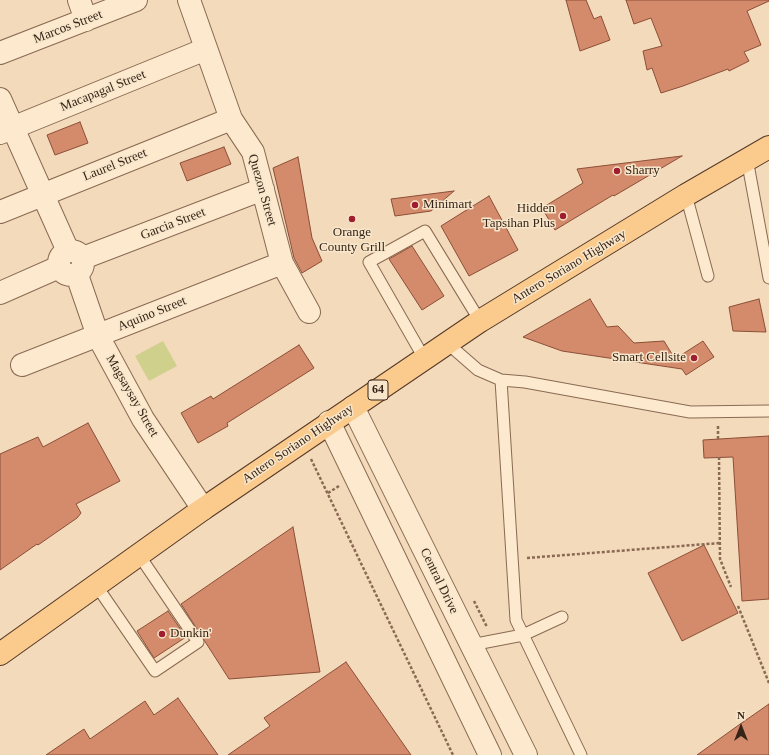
<!DOCTYPE html>
<html>
<head>
<meta charset="utf-8">
<style>
  body { margin:0 }
  #map { position:relative; width:769px; height:755px; overflow:hidden; background:#f2daba; font-family:Georgia,serif }
  canvas { display:block }
  .north { position:absolute; left:721px; top:707px; width:40px; height:40px; -webkit-text-stroke:3px #f8e6ca; paint-order:stroke; rotate:0deg; font-size:11px; font-weight:700; line-height:16px; text-align:center; color:#372419 }
  .north::after { content:''; display:block; margin:auto; width:14px; height:18px; background:#372419; clip-path:polygon(50% 0,100% 100%,50% 72%,0 100%) }
</style>
</head>
<body>
<div id="map">
<canvas width="769" height="755"></canvas>
<div class="north">N</div>
</div>
<script>
const g = document.querySelector('canvas').getContext('2d');
g.lineJoin = 'round';
function fillPath(path, color) {
  g.fillStyle = color;
  g.fill(path, 'evenodd');
}
function toPath(rows) {
  const path = new Path2D();
  for (const r of rows) {
    if (r.length === 3) {
      path.moveTo(r[0] + r[2], r[1]);
      path.arc(r[0], r[1], r[2], 0, 2 * Math.PI);
      continue;
    }
    path.moveTo(r[0], r[1]);
    for (let i = 2; i < r.length; i += 2) path.lineTo(r[i], r[i + 1]);
  }
  return path;
}
function strokePath(path, color, width, dash) {
  g.strokeStyle = color;
  g.lineWidth = width;
  g.lineCap = dash ? 'butt' : 'round';
  g.setLineDash(dash || []);
  g.stroke(path);
}
function write(font, color, halo, rows, align = 'center') {
  g.font = font + ' Georgia,serif';
  g.lineWidth = 3;
  g.setLineDash([]);
  g.textBaseline = 'middle';
  g.strokeStyle = halo;
  g.fillStyle = color;
  for (const [text, x, y, turn = 0] of rows) {
    g.save();
    g.translate(x, y);
    g.rotate((+turn || 0) * Math.PI / 180);
    g.textAlign = isNaN(turn) ? turn : align;
    if (halo) g.strokeText(text, 0, 0);
    g.fillText(text, 0, 0);
    g.restore();
  }
}
fillPath(toPath([
  [163,341,177,366,149,381,135,356]
]), '#d0d08d');
const building = toPath([
  [566,0,586,0,594,19,601,16,610,40,580,51,566,0],
  [626,0,769,0,769,1,747,11,761,45,744,52,749,61,729,71,728,69,683,86,661,93,652,68,647,70,643,51,662,46,651,18,634,24,626,0],
  [80,122,88,143,55,155,47,135,80,122],
  [224,147,231,164,187,181,180,163,224,147],
  [682,156,614,196,613,195,555,230,542,208,583,183,577,169,682,156],
  [298,157,312,238,322,261,302,273,294,258,273,168,298,157],
  [454,191,431,211,395,216,391,199,454,191],
  [489,196,518,250,469,276,441,226,489,196],
  [412,246,444,296,422,310,389,259,412,246],
  [590,299,607,327,618,326,634,343,664,341,675,359,703,341,714,357,686,375,682,369,562,351,523,337,590,299],
  [759,299,766,332,733,331,729,307,759,299],
  [299,345,314,368,227,423,228,426,198,443,181,413,211,396,213,399,299,345],
  [88,423,120,481,76,504,81,513,77,518,38,545,37,544,0,570,0,454,38,437,43,447,88,423],
  [769,436,769,599,742,601,733,457,704,458,703,440,769,436],
  [293,527,320,672,229,679,181,604,293,527],
  [704,545,738,613,682,641,648,573,704,545],
  [168,611,186,637,154,658,137,631,168,611],
  [346,662,411,755,228,755,270,726,264,718,346,662],
  [178,698,218,755,46,755,84,729,90,739,145,701,154,715,178,698],
  [769,704,769,755,697,755,736,727,769,704]
]);
fillPath(building, '#d48b6c');
strokePath(building, '#8b4e37', 1);
const service = toPath([
  [747,159,769,278],
  [686,195,708,276],
  [447,343,478,370,501,380],
  [424,358,369,262,425,231,480,321],
  [96,585,155,671,198,642,139,555],
  [471,645,523,635,562,617],
  [581,755,516,620,501,380,525,382,690,412,769,411]
]);
const minor = toPath([
  [79,0,86,20],
  [189,0,231,119,253,152,282,263,309,312],
  [0,53,136,0],
  [0,99,68,251],
  [0,133,206,49],
  [0,212,231,119],
  [71,263,12],
  [83,258,263,189],
  [77,275,98,336,143,419,203,509],
  [0,293,59,267],
  [22,365,282,263],
  [353,407,526,755],
  [329,422,490,755]
]);
const primary = toPath([
  [0,654,203,509,480,321,686,195,769,147]
]);
strokePath(service, '#8a6a53', 13);
strokePath(minor, '#8a6a53', 24);
strokePath(primary, '#563828', 24);
strokePath(toPath([
  [718,426,718,439],
  [719,457,720,559,731,587],
  [311,459,453,755],
  [328,493,339,486],
  [527,558,720,543],
  [474,601,487,627],
  [738,606,769,683]
]), '#8a6a53', 2.5, [3, 2]);
strokePath(service, '#fce9ce', 11);
strokePath(minor, '#fce9ce', 22);
strokePath(primary, '#facb8c', 22);
for (const [x, y, r, color] of [
  [617,171,4,"#9e1d2e"],
  [415,205,4,"#9e1d2e"],
  [563,216,4,"#9e1d2e"],
  [352,219,4,"#9e1d2e"],
  [694,358,4,"#9e1d2e"],
  [162,634,4,"#9e1d2e"]
]) {
  const dot = new Path2D();
  dot.arc(x, y, r, 0, 2 * Math.PI);
  g.fillStyle = color;
  g.fill(dot);
  strokePath(dot, '#f8e6ca', 1.5);
}
for (const [x, y, w] of [
  [378,390,20]
]) {
  const box = new Path2D();
  box.roundRect(x - w / 2, y - 10, w, 20, 3);
  g.fillStyle = '#f8e6ca';
  g.fill(box);
  strokePath(box, '#372419', 1);
}
write('bold 12px', '#372419', null, [
  ["64",378,390]
]);
write('13px', '#372419', '#f8e6ca', [
  ["Marcos Street",68,27,-21],
  ["Macapagal Street",103,91,-22],
  ["Laurel Street",115,165,-22],
  ["Quezon Street",262,190,74],
  ["Garcia Street",173,224,-21],
  ["Antero Soriano Highway",569,267,-31],
  ["Aquino Street",152,314,-22],
  ["Magsaysay Street",132,396,60],
  ["Antero Soriano Highway",298,444,-34],
  ["Central Drive",439,581,64]
]);
write('13px', '#372419', '#f8e6ca', [
  ["Sharry",625,171],
  ["Minimart",423,205],
  ["Hidden",555,209,"right"],
  ["Tapsihan Plus",555,224,"right"],
  ["Orange",352,233,"center"],
  ["County Grill",352,248,"center"],
  ["Smart Cellsite",686,358,"right"],
  ["Dunkin'",170,634]
], 'left');
</script>
</body>
</html>
